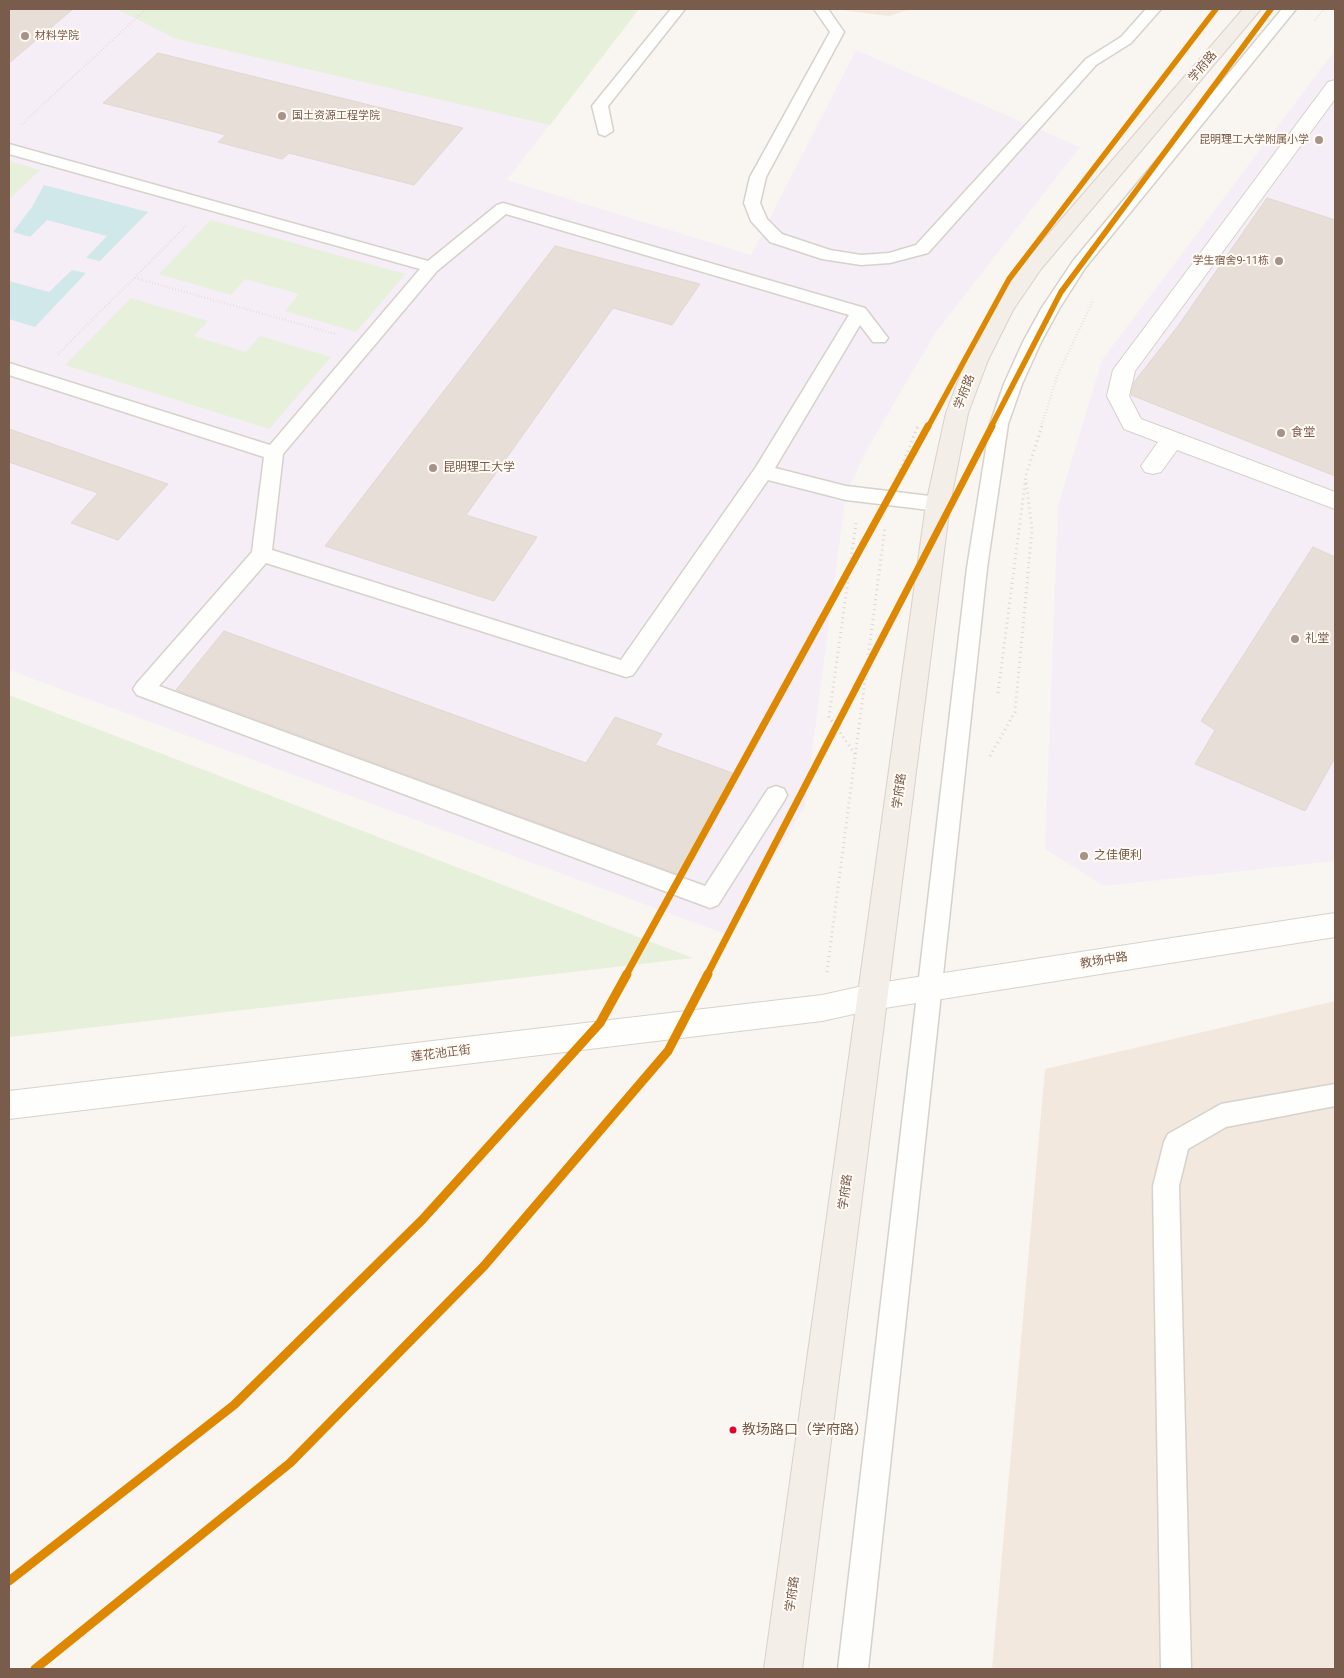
<!DOCTYPE html>
<html>
<head>
<meta charset="utf-8">
<style>
  body { margin:0 }
  #map { position:relative; width:1344px; height:1678px; overflow:hidden; background:#f9f5f0; font-family:Roboto,sans-serif }
  canvas { display:block }
  .frame { position:absolute; inset:0; border:10px solid #7a5c4d; pointer-events:none }
</style>
</head>
<body>
<div id="map">
<canvas width="1344" height="1678"></canvas>
<div class="frame"></div>
</div>
<script>
const g = document.querySelector('canvas').getContext('2d');
g.lineJoin = 'round';
function fillPath(path, color) {
  g.fillStyle = color;
  g.fill(path, 'evenodd');
}
function toPath(rows) {
  const path = new Path2D();
  for (const r of rows) {
    path.moveTo(r[0], r[1]);
    for (let i = 2; i < r.length; i += 2) path.lineTo(r[i], r[i + 1]);
  }
  return path;
}
function strokePath(path, color, width, dash) {
  g.strokeStyle = color;
  g.lineWidth = width;
  g.lineCap = dash ? 'butt' : 'round';
  g.setLineDash(dash || []);
  g.stroke(path);
}
function write(font, color, halo, rows, align = 'center') {
  g.font = font + ' Roboto,"Noto Sans SC",sans-serif';
  g.lineWidth = 4;
  g.setLineDash([]);
  g.textBaseline = 'middle';
  g.strokeStyle = halo;
  g.fillStyle = color;
  for (const [text, x, y, turn = 0] of rows) {
    g.save();
    g.translate(x, y);
    g.rotate((+turn || 0) * Math.PI / 180);
    g.textAlign = isNaN(turn) ? turn : align;
    if (halo) g.strokeText(text, 0, 0);
    g.fillText(text, 0, 0);
    g.restore();
  }
}
fillPath(toPath([
  [833,9,910,9,889,16],
  [1335,1001,1335,1669,992,1669,1045,1069]
]), '#f2e8de');
fillPath(toPath([
  [9,9,639,9,507,180,751,255,856,50,1080,147,936,332,870,444,846,493,805,806,728,935,9,670],
  [1335,50,1335,861,1104,886,1045,849,1058,506,1102,360]
]), '#f6eef6');
fillPath(toPath([
  [117,9,639,9,550,125,177,39],
  [9,161,40,170,9,199],
  [211,220,405,274,356,332,285,311,299,294,245,279,231,295,159,274],
  [131,298,208,321,194,336,246,352,260,336,331,357,269,429,65,365],
  [9,695,693,958,9,1037]
]), '#e7f0db');
fillPath(toPath([
  [44,185,148,212,100,261,86,258,107,236,47,220,30,237,13,232,32,207],
  [72,270,86,273,35,327,9,319,9,281,49,292]
]), '#d0e8ea');
const building = toPath([
  [9,9,73,9,9,63,9,9],
  [158,53,463,128,414,185,289,153,282,159,218,142,226,135,103,103,158,53],
  [1267,198,1335,220,1335,476,1131,395,1134,382,1178,326,1267,198],
  [555,246,700,284,672,325,613,308,466,515,537,537,494,601,325,546,555,246],
  [9,429,168,484,118,540,71,523,98,493,9,462,9,429],
  [1313,547,1335,557,1335,758,1305,811,1195,764,1215,730,1201,721,1313,547],
  [224,631,586,763,615,717,662,734,655,745,738,775,683,876,176,690,224,631]
]);
fillPath(building, '#e6ded7');
strokePath(building, '#e2d8d2', 1);
const lane = toPath([
  [671,9,685,9,608,106,613,131,605,136,599,134,592,106,671,9],
  [814,9,828,9,844,32,766,177,760,203,767,219,782,234,830,250,861,255,889,253,916,245,1086,59,1121,37,1146,9,1161,9,1131,43,1096,65,928,253,890,263,861,265,822,259,770,242,751,221,744,203,750,177,830,32,814,9],
  [1282,9,1296,9,1085,268,1059,309,1041,342,1022,384,1008,424,987,568,868,1669,838,1669,967,568,990,424,1004,384,1023,342,1041,309,1073,261,1282,9],
  [9,144,428,261,497,205,503,203,865,308,888,338,885,342,873,342,860,325,775,468,846,486,938,497,945,499,948,504,945,509,938,511,846,500,768,480,633,675,626,677,266,563,159,686,705,886,768,789,776,786,784,789,787,795,784,801,718,905,710,908,702,905,137,695,133,689,137,683,252,552,264,457,9,375,9,363,270,445,420,269,9,154,9,144],
  [506,214,849,315,756,467,621,660,272,550,283,454,437,271,506,214],
  [1335,1084,1335,1106,1226,1127,1188,1149,1179,1186,1191,1669,1161,1669,1153,1186,1164,1142,1168,1134,1221,1104,1335,1084]
]);
const street = toPath([
  [1335,80,1335,99,1135,371,1129,396,1141,419,1335,492,1335,509,1177,450,1161,472,1153,474,1145,472,1141,466,1158,442,1124,429,1107,396,1113,370,1328,82,1335,80]
]);
const secondary = toPath([
  [1335,913,1335,937,872,1010,822,1021,9,1119,9,1091,822,995,872,984,1335,913]
]);
const primary = toPath([
  [1243,9,1261,9,1041,269,1013,310,988,360,968,413,950,504,802,1669,764,1669,926,504,946,413,966,360,992,309,1027,259,1243,9]
]);
strokePath(lane, '#d7d1cb', 3);
strokePath(street, '#d7d1cb', 2);
strokePath(secondary, '#d9d2cb', 2);
strokePath(primary, '#dad1cc', 2);
strokePath(toPath([
  [1315,20,1324,9],
  [22,124,146,9],
  [135,278,335,334],
  [58,354,186,226],
  [917,427,918,425],
  [1041,427,1058,374,1093,301]
]), '#dcd5d0', 2.5, [0.5, 2.5]);
strokePath(toPath([
  [900,470,918,426],
  [998,693,1026,475,1042,426],
  [855,754,829,717,856,523],
  [990,756,1015,712,1032,530,1026,480],
  [827,972,885,527]
]), '#dcd5d0', 3, [1, 4]);
fillPath(lane, '#fefefd');
fillPath(street, '#fefefd');
fillPath(secondary, '#fefefd');
fillPath(primary, '#f3eee8');
strokePath(toPath([
  [928,427,1009,279,1216,9],
  [991,427,1061,292,1271,9]
]), '#d80', 5.5);
strokePath(toPath([
  [626,975,928,426],
  [707,975,992,426]
]), '#d80', 7);
strokePath(toPath([
  [9,1581,234,1405,422,1220,600,1023,627,974],
  [35,1669,290,1463,484,1266,668,1051,708,974]
]), '#d80', 9);
for (const [x, y, r, color] of [
  [25,36,5,"#a69286"],
  [282,116,5,"#a69286"],
  [1319,140,5,"#a69286"],
  [1279,261,5,"#a69286"],
  [1281,433,5,"#a69286"],
  [433,468,5,"#a69286"],
  [1295,639,5,"#a69286"],
  [1084,856,5,"#a69286"],
  [733,1430,4.5,"#e4002b"]
]) {
  const dot = new Path2D();
  dot.arc(x, y, r, 0, 2 * Math.PI);
  g.fillStyle = color;
  g.fill(dot);
  strokePath(dot, '#fffaf3', 2);
}
write('11px', '#7a5c4d', '#fffaf3', [
  ["材料学院",35,36],
  ["国土资源工程学院",292,116],
  ["昆明理工大学附属小学",1309,140,"right"],
  ["学生宿舍9-11栋",1269,261,"right"]
], 'left');
write('12px', '#7a5c4d', '#fffaf3', [
  ["学府路",1203,67,-50],
  ["学府路",965,392,-69],
  ["学府路",900,791,-82],
  ["教场中路",1104,961,-9],
  ["莲花池正街",441,1054,-7],
  ["学府路",846,1192,-82],
  ["学府路",793,1594,-82]
]);
write('12px', '#7a5c4d', '#fffaf3', [
  ["食堂",1291,433],
  ["昆明理工大学",443,468],
  ["礼堂",1305,639],
  ["之佳便利",1094,856]
], 'left');
write('14px', '#7a5c4d', '#fffaf3', [
  ["教场路口（学府路）",742,1430]
], 'left');
</script>
</body>
</html>
